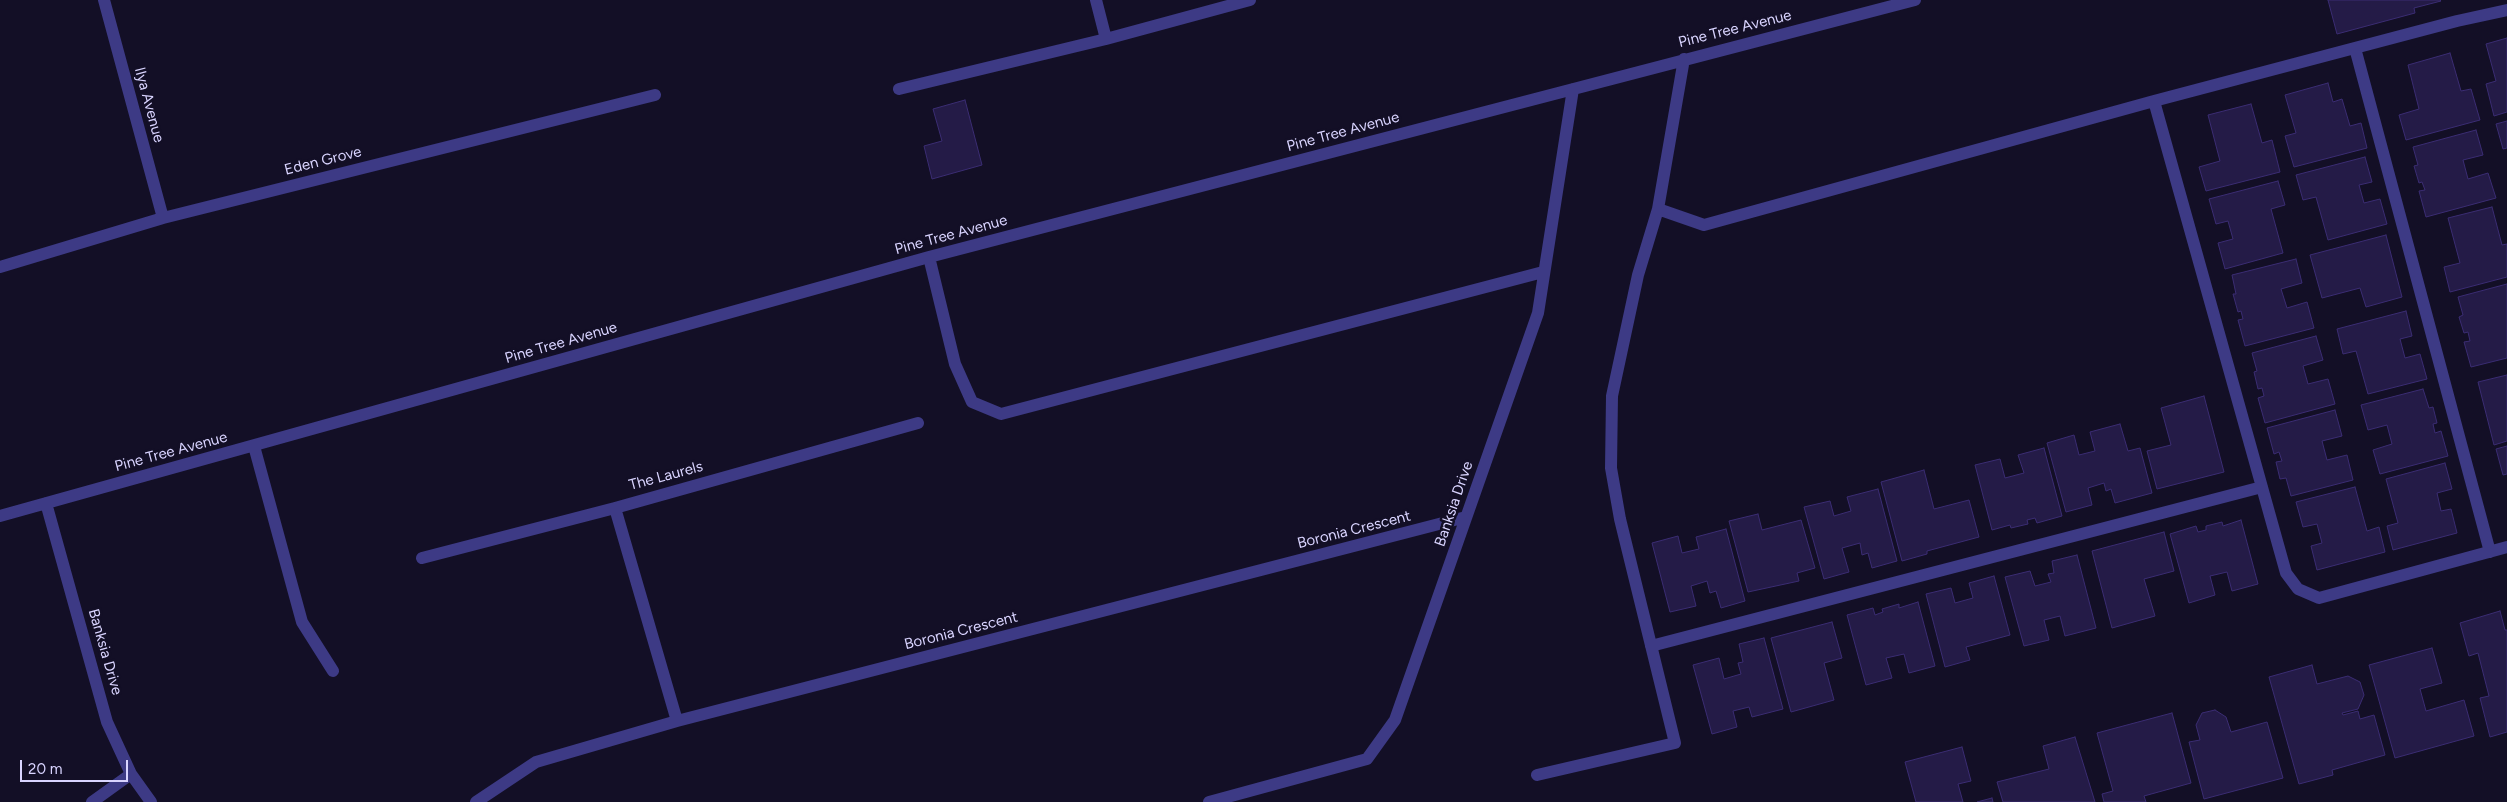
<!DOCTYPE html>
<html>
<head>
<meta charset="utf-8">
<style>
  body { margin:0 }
  #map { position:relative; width:2507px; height:802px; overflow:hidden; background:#130f26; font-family:Figtree,sans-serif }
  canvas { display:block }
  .scale { position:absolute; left:20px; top:760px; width:108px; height:22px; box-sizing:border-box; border:2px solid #d9d4ff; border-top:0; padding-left:6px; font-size:15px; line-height:18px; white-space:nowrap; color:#d9d4ff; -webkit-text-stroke:4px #130f26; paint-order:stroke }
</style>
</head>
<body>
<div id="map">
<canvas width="2507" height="802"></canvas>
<div class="scale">20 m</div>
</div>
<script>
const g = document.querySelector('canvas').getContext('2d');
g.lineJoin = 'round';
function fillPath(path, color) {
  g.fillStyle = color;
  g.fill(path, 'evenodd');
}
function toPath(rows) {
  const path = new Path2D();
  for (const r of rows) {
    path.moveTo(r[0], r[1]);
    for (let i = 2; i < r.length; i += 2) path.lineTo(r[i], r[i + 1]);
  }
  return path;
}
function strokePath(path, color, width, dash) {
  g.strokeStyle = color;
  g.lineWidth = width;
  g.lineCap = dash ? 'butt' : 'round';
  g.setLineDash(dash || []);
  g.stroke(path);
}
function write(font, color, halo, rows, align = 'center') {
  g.font = font + ' Figtree,sans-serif';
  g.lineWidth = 5;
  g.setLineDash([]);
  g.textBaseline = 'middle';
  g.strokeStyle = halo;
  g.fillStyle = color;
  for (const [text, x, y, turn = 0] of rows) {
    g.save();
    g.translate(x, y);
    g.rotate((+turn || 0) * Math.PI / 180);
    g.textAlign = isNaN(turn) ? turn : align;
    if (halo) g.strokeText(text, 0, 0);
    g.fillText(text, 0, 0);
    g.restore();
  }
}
const building = toPath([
  [2328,0,2440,0,2441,1,2414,8,2415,13,2337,34,2328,0],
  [2507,38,2507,112,2494,116,2486,84,2496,81,2486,44,2507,38],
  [2450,53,2461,91,2471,89,2480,120,2406,140,2399,115,2419,109,2408,65,2450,53],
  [2328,83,2333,102,2342,99,2350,126,2361,123,2367,148,2294,167,2285,136,2296,133,2285,95,2328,83],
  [965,100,982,165,932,179,924,146,942,141,933,109,965,100],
  [2251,104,2262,143,2272,140,2280,172,2206,191,2199,167,2220,161,2208,115,2251,104],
  [2507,121,2507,148,2503,149,2496,124,2507,121],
  [2476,130,2483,155,2463,160,2468,179,2488,173,2496,198,2426,217,2419,191,2425,190,2422,182,2419,183,2414,166,2418,165,2413,147,2476,130],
  [2365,157,2372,182,2359,185,2364,203,2380,199,2387,224,2328,240,2316,197,2303,200,2296,175,2365,157],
  [2278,181,2285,205,2271,209,2283,253,2225,269,2218,243,2233,239,2228,221,2216,224,2209,199,2278,181],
  [2492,207,2502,245,2507,244,2507,277,2450,292,2444,267,2460,263,2448,218,2492,207],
  [2386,235,2402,297,2366,307,2360,288,2322,298,2310,255,2386,235],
  [2296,259,2302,283,2281,289,2287,308,2307,302,2314,328,2245,346,2238,320,2243,319,2241,311,2238,312,2233,294,2236,294,2232,275,2296,259],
  [2507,284,2507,358,2471,367,2464,342,2470,341,2468,332,2464,333,2459,317,2463,315,2458,297,2507,284],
  [2406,311,2412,336,2400,339,2405,358,2420,354,2427,379,2368,394,2356,351,2343,354,2337,329,2406,311],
  [2316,336,2323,360,2303,366,2308,384,2328,379,2335,404,2265,423,2258,398,2264,396,2262,388,2258,389,2254,372,2257,371,2252,353,2316,336],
  [2507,375,2507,441,2494,445,2478,382,2507,375],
  [2423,389,2429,408,2433,407,2437,423,2433,424,2435,433,2441,431,2448,456,2380,474,2373,450,2392,444,2387,425,2368,430,2361,405,2423,389],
  [2204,396,2224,472,2157,489,2147,451,2171,445,2161,408,2204,396],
  [2335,410,2342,436,2322,441,2327,460,2347,455,2353,480,2291,496,2286,478,2280,479,2276,462,2282,461,2279,452,2274,454,2267,428,2335,410],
  [2120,424,2128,451,2140,448,2152,493,2115,503,2111,489,2106,491,2104,483,2088,488,2092,505,2066,512,2047,443,2074,435,2079,455,2095,451,2090,432,2120,424],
  [2507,446,2507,474,2503,475,2496,449,2507,446],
  [2044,448,2062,516,2037,523,2035,518,2027,520,2028,524,2011,528,2010,525,1992,530,1975,465,2000,459,2005,478,2024,473,2018,455,2044,448],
  [2445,463,2452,489,2437,493,2441,511,2451,509,2457,533,2393,550,2387,526,2398,523,2386,479,2445,463],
  [1924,470,1934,509,1969,500,1979,537,1927,551,1927,554,1902,561,1881,482,1924,470],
  [2355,487,2367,531,2379,527,2385,552,2317,570,2311,546,2322,543,2317,524,2303,527,2296,502,2355,487],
  [1878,489,1897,561,1872,568,1868,553,1862,555,1860,543,1842,548,1849,572,1824,579,1804,507,1830,501,1834,516,1851,511,1847,497,1878,489],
  [1758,514,1762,530,1801,520,1815,568,1797,573,1799,581,1748,592,1729,521,1758,514],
  [2241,520,2258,584,2232,591,2227,572,2210,576,2215,595,2189,603,2170,534,2196,526,2198,532,2206,530,2206,526,2222,522,2223,526,2241,520],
  [1726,529,1745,601,1721,608,1716,591,1710,593,1707,581,1691,586,1696,606,1670,612,1652,543,1678,536,1682,553,1699,549,1696,537,1726,529],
  [2164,532,2174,571,2144,579,2155,616,2112,628,2092,551,2164,532],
  [2077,555,2096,628,2065,636,2060,616,2044,620,2049,640,2024,646,2005,577,2030,571,2035,586,2051,582,2048,574,2054,573,2052,561,2077,555],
  [1994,576,2010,635,1966,647,1970,660,1945,667,1926,594,1951,588,1955,603,1973,598,1969,583,1994,576],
  [1918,602,1935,666,1909,673,1904,654,1886,658,1892,678,1866,685,1847,615,1873,608,1875,615,1883,612,1882,609,1899,604,1899,608,1918,602],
  [2500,611,2505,630,2507,630,2507,732,2490,737,2480,698,2489,696,2478,653,2469,656,2460,623,2500,611],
  [1832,622,1842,658,1824,663,1834,700,1791,712,1771,638,1832,622],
  [1764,638,1783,709,1752,717,1749,707,1733,711,1737,727,1712,734,1693,665,1719,658,1724,679,1741,674,1738,663,1743,662,1739,644,1764,638],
  [2432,648,2442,683,2420,689,2426,711,2464,700,2474,736,2395,758,2369,665,2432,648],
  [2312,665,2317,684,2348,676,2360,682,2364,695,2358,709,2342,713,2343,715,2358,711,2360,719,2374,715,2385,755,2332,770,2333,775,2299,784,2269,677,2312,665],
  [2215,710,2226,717,2231,732,2267,722,2283,778,2204,799,2189,742,2200,740,2196,725,2202,713,2215,710],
  [2172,713,2191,783,2144,796,2146,802,2104,802,2102,794,2113,791,2097,733,2172,713],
  [2075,737,2095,802,2003,802,1997,782,2049,769,2043,746,2075,737],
  [1962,747,1971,781,1958,784,1963,802,1916,802,1905,762,1962,747],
  [1992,798,1993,802,1977,802,1992,798]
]);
fillPath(building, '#241b47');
strokePath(building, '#3b2d73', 1);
strokePath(toPath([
  [1096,0,1106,39],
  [899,89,1106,39,1250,0]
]), '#3d3a85', 12);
strokePath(toPath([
  [104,0,163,218],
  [2355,48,2490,552],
  [2154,101,2286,573,2298,589,2319,598,2507,547],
  [1658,209,1704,225,2154,101,2457,21,2507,10],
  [929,257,955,364,972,402,1001,414,1543,272],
  [0,267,163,218,655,95],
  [254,446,302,622,333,671],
  [46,503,107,722,131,774,151,802],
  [615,508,677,721],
  [0,516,929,257,1915,0],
  [422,558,615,508,918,423],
  [1651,646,2262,487],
  [1537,775,1675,743,1620,519,1611,468,1612,396,1638,275,1658,209,1684,59],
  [92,802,131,774],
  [476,802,536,762,677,721,1466,517],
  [1209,802,1367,759,1395,720,1538,313,1573,89]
]), '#3d3a85', 12);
write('15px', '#d9d4ff', '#130f26', [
  ["Pine Tree Avenue",1735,29,-14],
  ["Ilya Avenue",149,105,75],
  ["Pine Tree Avenue",1343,132,-15],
  ["Eden Grove",323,161,-14],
  ["Pine Tree Avenue",951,235,-15],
  ["Pine Tree Avenue",561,343,-16],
  ["Pine Tree Avenue",171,452,-15],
  ["The Laurels",666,476,-15],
  ["Banksia Drive",1454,504,-71],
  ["Boronia Crescent",1354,530,-14],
  ["Boronia Crescent",961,631,-14],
  ["Banksia Drive",105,652,74]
]);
</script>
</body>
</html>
